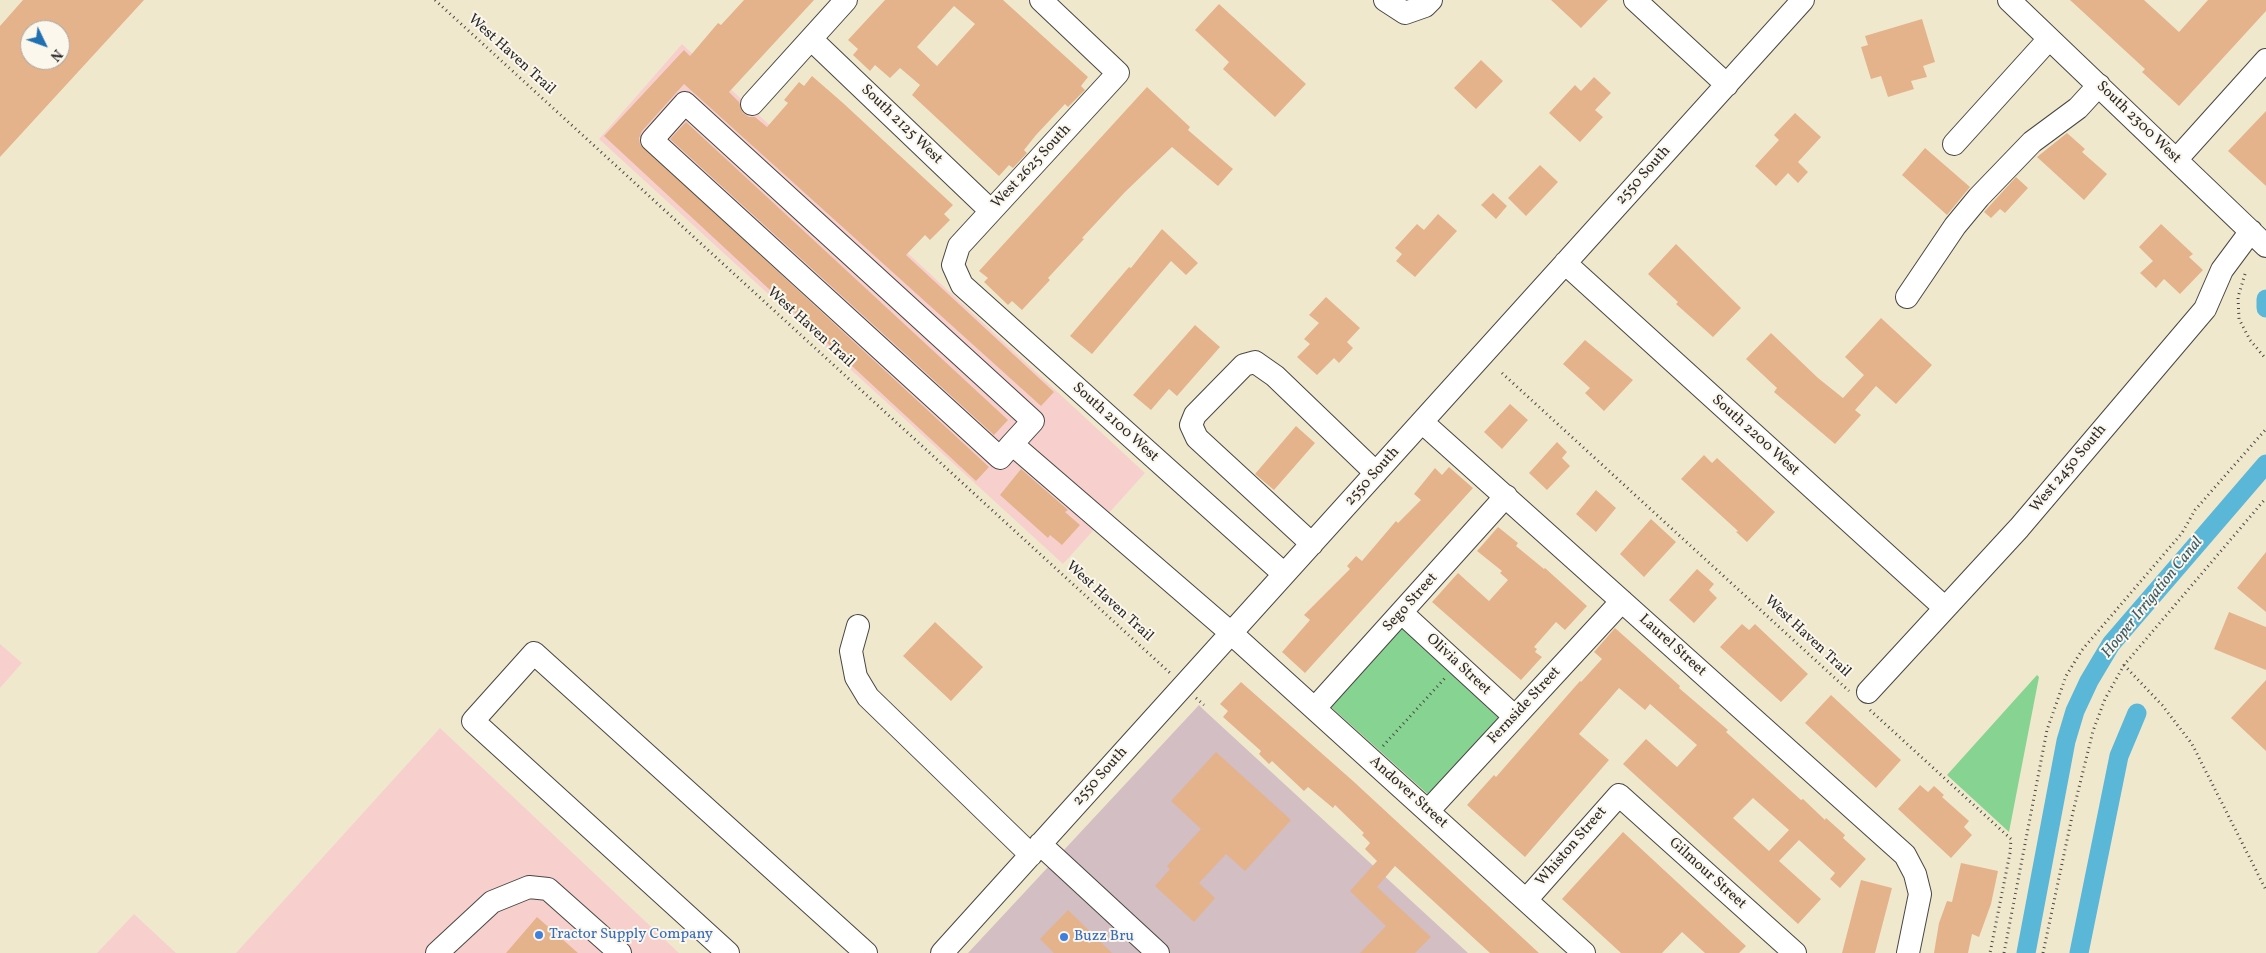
<!DOCTYPE html>
<html>
<head>
<meta charset="utf-8">
<style>
  body { margin:0 }
  #map { position:relative; width:2266px; height:953px; overflow:hidden; background:#f0e8cd; font-family:Vollkorn,serif }
  canvas { display:block }
  .north { position:absolute; left:20px; top:20px; width:50px; height:50px; box-sizing:border-box; background:#fbf7ec; border:1px solid #a8a59f; border-radius:50%; rotate:132deg; font-size:14px; font-weight:700; line-height:20px; text-align:center; color:#2b2b2b }
  .north::after { content:''; display:block; margin:auto; width:18px; height:22px; background:#1f6fb2; clip-path:polygon(50% 0,100% 100%,50% 72%,0 100%) }
</style>
</head>
<body>
<div id="map">
<canvas width="2266" height="953"></canvas>
<div class="north">N</div>
</div>
<script>
const g = document.querySelector('canvas').getContext('2d');
g.lineJoin = 'round';
function fillPath(path, color) {
  g.fillStyle = color;
  g.fill(path, 'evenodd');
}
function toPath(rows) {
  const path = new Path2D();
  for (const r of rows) {
    path.moveTo(r[0], r[1]);
    for (let i = 2; i < r.length; i += 2) path.lineTo(r[i], r[i + 1]);
  }
  return path;
}
function strokePath(path, color, width, dash) {
  g.strokeStyle = color;
  g.lineWidth = width;
  g.lineCap = dash ? 'butt' : 'round';
  g.setLineDash(dash || []);
  g.stroke(path);
}
function write(font, color, halo, rows, align = 'center') {
  g.font = font + ' Vollkorn,serif';
  g.lineWidth = 4;
  g.setLineDash([]);
  g.textBaseline = 'middle';
  g.strokeStyle = halo;
  g.fillStyle = color;
  for (const [text, x, y, turn = 0] of rows) {
    g.save();
    g.translate(x, y);
    g.rotate((+turn || 0) * Math.PI / 180);
    g.textAlign = isNaN(turn) ? turn : align;
    if (halo) g.strokeText(text, 0, 0);
    g.fillText(text, 0, 0);
    g.restore();
  }
}
fillPath(toPath([
  [682,44,1145,473,1063,564,599,139],
  [0,644,22,663,0,688],
  [440,728,679,953,236,953],
  [134,914,176,953,97,953]
]), '#f7d0cd');
fillPath(toPath([
  [1199,705,1205,711,1468,953,968,953]
]), '#d2bec3');
fillPath(toPath([
  [1404,624,1506,715,1432,798,1330,706],
  [2037,675,2039,677,2009,832,1947,775]
]), '#87d492');
strokePath(toPath([
  [2266,299,2266,308],
  [2026,953,2066,741,2075,711,2089,681,2111,644,2266,464],
  [2079,953,2119,756,2137,713]
]), '#5ab7d8', 19);
fillPath(toPath([
  [23,0,144,0,0,157,0,26],
  [30,30,60,30,60,60,30,60],
  [744,0,814,0,729,92,739,102,743,113,749,117,755,117,767,127,788,103,784,100,799,82,804,86,812,76,843,103,953,205,944,214,950,220,930,240,925,235,906,255,1054,392,1041,406,684,84,642,131,639,138,640,144,989,467,976,481,604,136,684,50,690,56,718,23,721,25],
  [885,0,1003,0,1088,77,1081,86,1085,90,1068,107,1065,104,1036,135,1024,150,1027,153,1013,168,1009,165,999,176,912,95,920,85,900,68,890,78,875,65,870,71,853,55,858,49,848,40],
  [954,6,975,24,937,66,917,47],
  [1551,0,1608,0,1581,28],
  [2070,0,2144,0,2179,32,2208,0,2266,0,2266,11,2179,106,2142,72,2145,69],
  [1219,4,1306,84,1275,117,1223,69,1229,62,1195,30],
  [1922,19,1935,62,1923,66,1927,77,1911,81,1914,89,1888,97,1881,76,1871,79,1861,47,1868,45,1865,36],
  [1481,60,1503,81,1476,109,1454,88],
  [1594,77,1611,93,1595,110,1603,117,1580,142,1549,113,1575,85,1581,91],
  [1147,87,1190,127,1188,130,1233,169,1218,186,1172,147,1125,192,1082,238,1084,239,1048,278,1050,280,1022,310,1012,301,1008,305,984,282,988,278,979,271],
  [2266,111,2266,186,2228,151],
  [1795,113,1821,137,1798,162,1808,172,1798,183,1788,173,1776,186,1755,166,1779,140,1774,135],
  [686,122,1008,420,994,435,670,139],
  [2067,133,2085,149,2082,152,2107,174,2084,200,2037,157],
  [1925,148,1970,187,1947,215,1902,175],
  [1540,165,1558,182,1526,216,1508,198],
  [2016,177,2028,188,2005,213,2000,209,1991,218,1984,212],
  [1493,193,1507,206,1496,219,1481,205],
  [1438,214,1457,231,1415,277,1396,261,1402,254,1395,248,1417,224,1424,230],
  [2161,224,2193,254,2189,257,2203,270,2180,294,2164,279,2156,288,2140,273,2153,261,2139,247],
  [1162,229,1198,263,1186,275,1171,261,1092,354,1070,336,1129,267,1131,268],
  [1676,244,1741,308,1713,337,1676,304,1678,302,1648,274],
  [1326,297,1360,328,1347,342,1353,348,1339,363,1334,358,1317,375,1297,357,1310,344,1304,339,1319,323,1309,315],
  [1881,318,1932,365,1896,404,1876,386,1855,410,1861,415,1835,444,1774,392,1777,388,1746,359,1771,333,1818,378,1843,398,1864,375,1845,357],
  [1195,325,1220,347,1177,396,1169,389,1151,410,1133,395],
  [1585,340,1633,380,1604,411,1585,393,1590,388,1563,364],
  [1510,404,1528,420,1502,449,1484,432],
  [1296,426,1315,443,1274,490,1255,474],
  [1557,442,1567,452,1562,458,1570,466,1547,490,1529,473],
  [1704,455,1712,463,1717,458,1775,512,1747,542,1736,532,1738,531,1681,479],
  [1449,467,1473,488,1305,673,1282,652,1310,620,1304,615,1350,569,1347,566,1356,556,1362,561,1396,521,1398,523,1421,500,1414,494,1435,468,1442,475],
  [1021,469,1068,510,1065,512,1080,525,1062,545,1050,535,1048,538,1000,495],
  [1596,490,1616,508,1596,532,1576,514],
  [1651,519,1676,542,1644,577,1620,554],
  [1498,527,1518,543,1516,546,1544,569,1545,568,1587,606,1565,630,1556,622,1534,647,1537,649,1535,652,1542,657,1521,680,1432,602,1458,573,1489,601,1508,580,1500,573,1502,571,1477,551],
  [2266,552,2266,612,2237,588],
  [1697,569,1714,584,1709,590,1717,598,1694,623,1669,600],
  [2229,612,2266,627,2266,670,2214,649],
  [935,622,983,667,951,701,903,656],
  [1742,624,1749,630,1755,624,1808,674,1781,702,1720,647],
  [1615,628,1680,686,1679,688,1728,730,1726,732,1801,800,1803,799,1825,820,1826,818,1845,835,1843,838,1866,859,1840,888,1830,879,1835,873,1799,840,1779,861,1821,899,1798,924,1623,764,1646,739,1677,767,1697,745,1650,704,1645,710,1619,688,1579,734,1609,760,1525,857,1467,805,1494,775,1496,777,1580,681,1581,682,1602,659,1594,652],
  [1753,798,1789,830,1769,851,1733,818],
  [2266,680,2266,751,2231,718],
  [1241,682,1353,781,1539,953,1490,953,1395,866,1377,887,1431,937,1415,953,1360,953,1386,926,1350,891,1377,861,1365,849,1370,843,1362,835,1364,833,1335,805,1333,808,1308,787,1304,791,1272,761,1269,764,1259,754,1261,751,1223,717,1228,711,1220,704],
  [1831,695,1901,760,1876,788,1805,723],
  [1216,752,1291,820,1245,871,1226,854,1199,883,1215,898,1194,922,1155,886,1170,869,1167,866,1201,829,1171,801],
  [1920,785,1928,792,1934,786,1944,795,1942,797,1969,821,1964,827,1972,835,1951,858,1898,809],
  [1623,832,1746,946,1739,953,1705,953,1682,932,1662,953,1621,953,1562,899],
  [1961,863,1998,871,1991,904,1979,937,1972,934,1968,953,1934,953,1939,923,1947,901,1952,902],
  [1861,880,1892,888,1875,953,1842,953],
  [1068,910,1112,953,1054,953,1040,939],
  [537,917,578,953,506,953]
]), '#e4b38b');
const minor = toPath([
  [1041,0,1118,73,959,246,953,265,962,285,1284,574],
  [1385,0,1405,13,1425,6,1431,0],
  [1635,0,1727,85],
  [2009,0,2266,246],
  [811,39,991,211],
  [752,104,846,0],
  [1954,144,2049,39],
  [2176,160,2266,60],
  [1565,263,1945,608],
  [1907,297,1955,226,1979,197,2032,142,2078,108,2099,85],
  [1422,422,1905,855,1915,874,1920,894,1908,953],
  [1012,444,1033,421,685,103,652,140,1000,458,1012,444,1231,633,1584,953],
  [1312,544,1197,438,1191,425,1195,415,1244,365,1255,362,1275,376,1376,473],
  [1402,613,1515,717],
  [858,626,851,651,856,677,868,697,1031,855],
  [1868,692,2019,528,2205,309,2222,270,2251,231],
  [1315,708,1506,496],
  [1428,811,1622,601],
  [1040,844,1158,953],
  [1526,900,1619,795,1795,953],
  [437,953,492,902,529,887,548,889,620,953],
  [728,953,473,721,534,653,866,953],
  [942,953,1803,0]
]);
strokePath(minor, '#494743', 24);
strokePath(toPath([
  [435,0,1170,673],
  [2245,274,2238,297,2239,319,2250,340,2266,359],
  [1502,373,1849,691],
  [2124,665,2162,705,2192,744,2266,890],
  [1196,698,1204,705],
  [1870,710,2011,839,2010,853,1990,953],
  [1383,746,1445,678],
  [2004,953,2047,730,2066,676,2082,650,2182,533,2195,510,2266,429],
  [2043,953,2073,812,2093,731,2105,699,2124,665,2266,498]
]), '#494743', 3, [1, 4]);
strokePath(minor, '#fff', 22);
for (const [x, y, r, color] of [
  [539,935,5,"#3f7fe0"],
  [1064,937,5,"#3f7fe0"]
]) {
  const dot = new Path2D();
  dot.arc(x, y, r, 0, 2 * Math.PI);
  g.fillStyle = color;
  g.fill(dot);
  strokePath(dot, '#fbf7ec', 2);
}
write('15px', '#2b2b2b', '#fbf7ec', [
  ["West Haven Trail",511,55,42],
  ["South 2300 West",2138,123,44],
  ["South 2125 West",901,125,44],
  ["West 2625 South",1032,167,-47],
  ["2550 South",1644,176,-48],
  ["West Haven Trail",810,328,42],
  ["South 2100 West",1115,423,42],
  ["South 2200 West",1755,436,42],
  ["West 2450 South",2069,469,-50],
  ["2550 South",1373,477,-48],
  ["West Haven Trail",1109,602,42],
  ["Sego Street",1411,603,-48],
  ["West Haven Trail",1807,637,43],
  ["Laurel Street",1672,646,42],
  ["Olivia Street",1458,665,43],
  ["Fernside Street",1525,706,-47],
  ["2550 South",1101,777,-48],
  ["Andover Street",1408,793,42],
  ["Whiston Street",1572,847,-49],
  ["Gilmour Street",1707,874,42]
]);
write('15px', '#366cbe', '#fbf7ec', [
  ["Tractor Supply Company",549,935],
  ["Buzz Bru",1074,937]
], 'left');
write('italic 16px', '#3b5c68', '#fbf7ec', [
  ["Hooper Irrigation Canal",2153,598,-51]
]);
</script>
</body>
</html>
